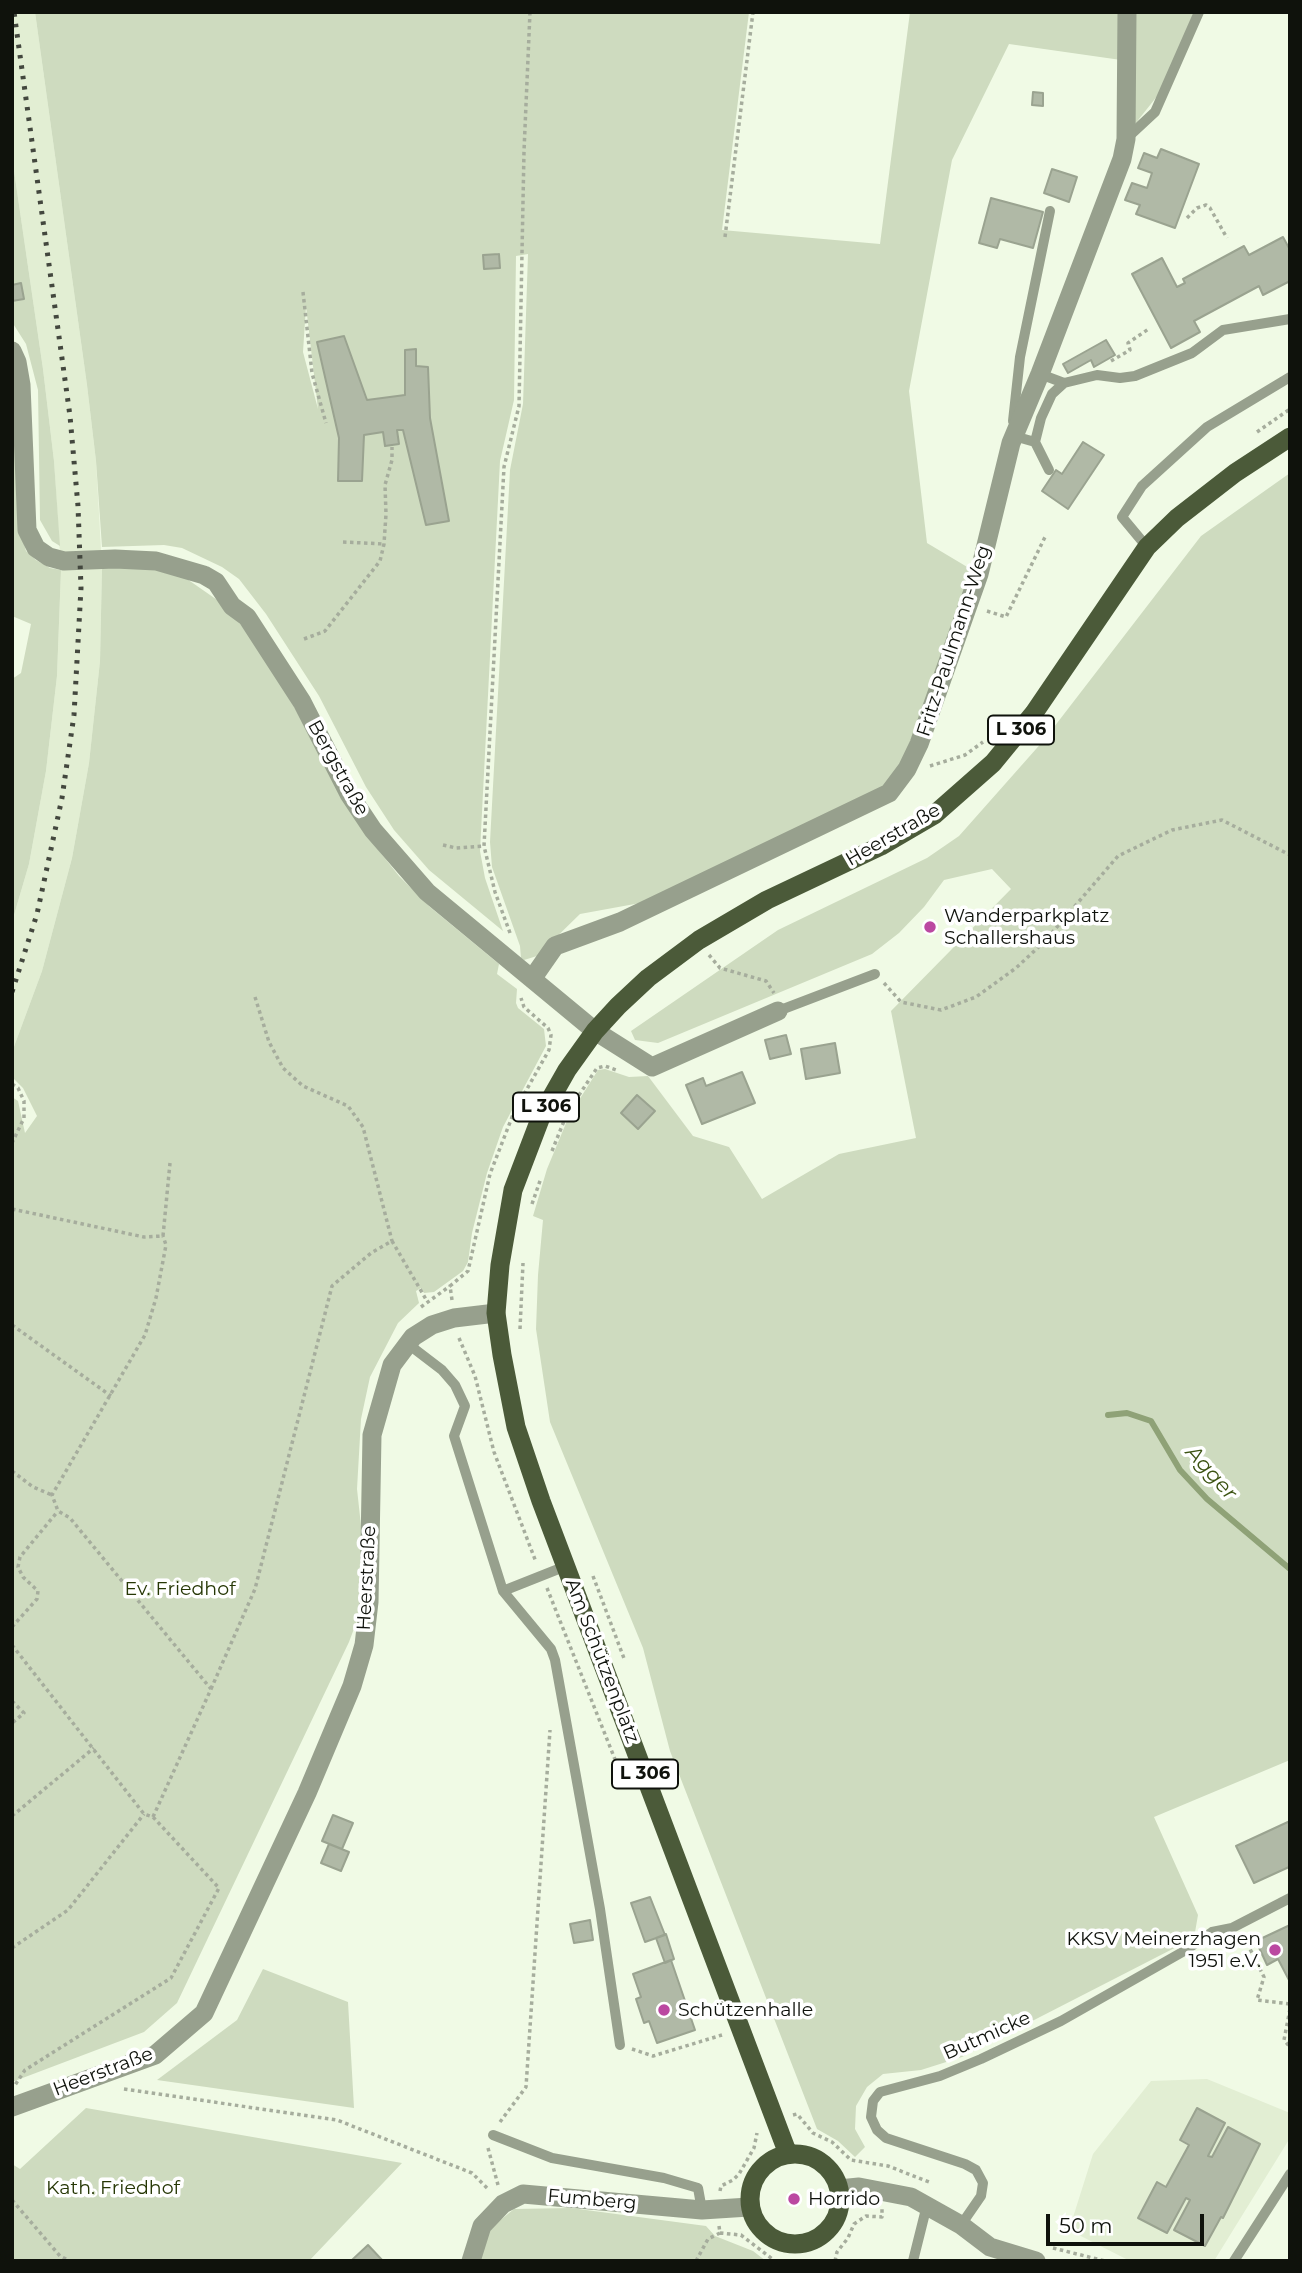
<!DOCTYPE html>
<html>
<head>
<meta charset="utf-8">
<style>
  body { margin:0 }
  #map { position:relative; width:1302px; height:2273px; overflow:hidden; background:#f0fae5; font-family:Montserrat,sans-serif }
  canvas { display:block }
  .frame { position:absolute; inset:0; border:14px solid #0f120c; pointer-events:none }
  .scale { position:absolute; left:1046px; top:2214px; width:158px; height:32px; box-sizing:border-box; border:4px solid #0f120c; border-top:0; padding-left:9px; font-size:21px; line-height:24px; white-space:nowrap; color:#0f120c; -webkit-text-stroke:5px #fff; paint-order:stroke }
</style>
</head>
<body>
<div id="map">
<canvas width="1302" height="2273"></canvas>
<div class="frame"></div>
<div class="scale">50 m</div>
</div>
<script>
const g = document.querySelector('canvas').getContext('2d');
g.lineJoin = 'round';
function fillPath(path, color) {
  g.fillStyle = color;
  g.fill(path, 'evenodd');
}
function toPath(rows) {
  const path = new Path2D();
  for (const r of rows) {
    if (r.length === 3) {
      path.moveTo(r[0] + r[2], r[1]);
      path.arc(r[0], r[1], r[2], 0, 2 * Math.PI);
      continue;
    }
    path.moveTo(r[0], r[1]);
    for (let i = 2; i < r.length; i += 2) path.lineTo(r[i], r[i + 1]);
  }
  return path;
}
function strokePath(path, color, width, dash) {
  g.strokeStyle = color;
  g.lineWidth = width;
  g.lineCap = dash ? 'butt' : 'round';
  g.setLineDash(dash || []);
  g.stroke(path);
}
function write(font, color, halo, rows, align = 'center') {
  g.font = font + ' Montserrat,sans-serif';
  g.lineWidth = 7;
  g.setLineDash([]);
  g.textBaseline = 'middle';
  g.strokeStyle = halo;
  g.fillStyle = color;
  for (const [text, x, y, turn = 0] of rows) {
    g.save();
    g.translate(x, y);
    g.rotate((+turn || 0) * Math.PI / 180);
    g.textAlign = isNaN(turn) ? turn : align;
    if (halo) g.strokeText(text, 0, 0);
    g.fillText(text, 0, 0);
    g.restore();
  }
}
fillPath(toPath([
  [12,12,35,12,87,385,96,461,102,567,100,661,89,763,72,858,42,971,12,1052,12,922,29,864,46,771,57,676,61,570,54,461,43,369,12,157],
  [1207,2079,1290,2113,1290,2138,1214,2261,1130,2261,1069,2230,1093,2154,1151,2081]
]), '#e2eed3');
fillPath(toPath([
  [35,12,749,12,722,230,880,244,910,12,1194,12,1162,90,1135,124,1128,61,1009,44,952,160,909,391,927,543,979,574,889,793,673,897,580,914,537,956,524,960,521,958,520,946,492,867,490,842,510,470,523,404,528,254,516,256,514,400,500,461,480,851,485,878,503,931,429,870,394,830,366,787,319,696,266,614,239,579,222,567,182,548,164,545,102,547,96,461,87,385],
  [306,306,318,409,303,352],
  [12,157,43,369,54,461,60,546,52,541,40,520,38,390,26,344,12,322],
  [12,375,22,536,26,551,36,560,50,568,61,570,57,676,46,771,29,864,12,922,12,679,21,673,31,624,12,616],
  [1290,473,1290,1760,1154,1817,1198,1915,1194,1938,962,2057,921,2070,883,2074,867,2087,856,2106,855,2129,865,2147,855,2157,838,2141,817,2129,670,1751,643,1648,550,1422,536,1329,538,1275,543,1220,533,1216,547,1169,569,1116,598,1070,605,1069,629,1077,648,1076,693,1136,729,1147,762,1199,839,1154,916,1138,891,1011,1011,889,992,869,944,880,924,907,899,933,872,954,658,1043,635,1040,631,1031,778,930,927,858,959,836,1044,740,1201,536],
  [102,567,152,568,187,579,223,604,242,626,276,675,368,837,399,876,430,907,499,964,497,974,517,989,516,1003,518,1008,544,1029,546,1046,503,1127,487,1173,472,1233,468,1262,463,1271,434,1292,424,1293,421,1288,416,1291,419,1303,398,1323,370,1377,361,1419,357,1489,364,1553,361,1610,349,1642,177,2003,144,2032,12,2082,12,1097,18,1101,25,1133,37,1116,23,1088,12,1077,12,1052,42,971,72,858,89,763,100,661],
  [263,1969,348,2002,354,2108,157,2080,237,2020],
  [86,2108,402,2163,309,2261,12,2261,12,2164,20,2169],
  [571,2208,706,2226,715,2236,753,2251,766,2261,479,2261,487,2231,514,2209]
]), '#cedbbf');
strokePath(toPath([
  [1108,1415,1127,1413,1151,1421,1180,1470,1207,1499,1290,1569]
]), '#8fa277', 6);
const building = toPath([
  [1033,92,1043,93,1043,106,1032,105,1033,92],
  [1161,149,1199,164,1175,228,1136,214,1140,205,1125,200,1132,183,1147,188,1152,173,1138,168,1144,153,1157,158,1161,149],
  [1052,169,1077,177,1069,202,1044,193,1052,169],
  [991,198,1043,212,1033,248,1000,239,997,248,979,243,991,198],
  [1283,237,1290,250,1290,281,1263,295,1259,286,1194,321,1200,332,1171,348,1132,274,1162,258,1177,287,1185,283,1183,279,1244,246,1249,255,1283,237],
  [499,254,500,268,484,269,483,255,499,254],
  [21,283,24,299,12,301,12,285,21,283],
  [344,336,367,400,405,395,405,350,416,349,416,366,428,367,430,418,449,521,426,525,403,430,397,430,399,444,385,446,383,432,364,435,362,481,338,481,339,438,317,342,344,336],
  [1106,340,1115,355,1094,367,1091,360,1068,373,1063,364,1106,340],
  [1083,442,1104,455,1068,509,1042,491,1056,470,1062,474,1083,442],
  [786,1035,791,1054,770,1059,765,1040,786,1035],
  [835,1043,840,1073,806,1079,801,1049,835,1043],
  [742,1072,755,1103,702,1124,686,1085,703,1078,706,1086,742,1072],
  [637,1095,655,1111,638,1129,621,1113,637,1095],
  [333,1815,353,1823,342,1849,322,1841,333,1815],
  [1290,1821,1290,1869,1289,1867,1254,1883,1236,1846,1290,1821],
  [329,1844,349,1852,341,1871,321,1863,329,1844],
  [650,1897,665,1935,645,1942,631,1903,650,1897],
  [590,1920,593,1940,574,1943,570,1924,590,1920],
  [1290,1925,1290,1982,1278,1959,1267,1965,1256,1941,1290,1925],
  [666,1934,674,1959,665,1963,656,1938,666,1934],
  [671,1960,695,2030,657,2043,649,2021,644,2023,636,1999,641,1997,633,1974,671,1960],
  [1197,2108,1225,2123,1208,2156,1212,2157,1228,2127,1260,2144,1223,2218,1221,2217,1205,2246,1174,2230,1190,2200,1186,2198,1167,2233,1138,2218,1157,2182,1166,2187,1189,2145,1180,2140,1197,2108],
  [368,2245,383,2261,353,2261,352,2260,368,2245]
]);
fillPath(building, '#b0b9a6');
strokePath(building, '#9aa390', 2);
strokePath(toPath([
  [1187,218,1197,208,1206,205,1210,208,1227,238],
  [725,237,753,12],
  [303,292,312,373,326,423],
  [1111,361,1130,350,1128,343,1150,328],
  [1257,432,1290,409],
  [343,542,384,544],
  [987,611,1006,617,1046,535],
  [304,639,325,631,380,561,384,544,386,514,385,485,392,460,392,447],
  [930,766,965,755,983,742],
  [443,845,456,848,484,846],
  [510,933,495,892,484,846,504,467,519,406,524,151,530,12],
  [709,955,720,968,766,981,774,993],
  [884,983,901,1002,941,1010,976,997,1016,968,1044,942,1118,856,1172,830,1222,820,1290,855],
  [255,997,269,1042,283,1068,303,1086,348,1106,363,1127,392,1241],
  [12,1084,18,1088,24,1101,24,1118,12,1143],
  [571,1107,597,1068,605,1066,619,1071],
  [552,1151,566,1116],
  [532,1204,541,1178],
  [12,1209,144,1237,163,1236,170,1163],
  [452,1300,450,1286,468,1271,490,1174,514,1112,549,1050,551,1035,548,1028,524,1007,521,998],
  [421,1307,450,1286],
  [12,1325,111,1396],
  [520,1329,523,1263],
  [459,1338,475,1376,494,1452,536,1562],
  [12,1471,33,1487,52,1495],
  [593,1576,625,1661],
  [547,1588,618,1767],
  [12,1627,37,1599,38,1591,23,1577,18,1567,20,1557,58,1511],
  [12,1645,144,1814,153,1817,219,1888,171,1978,25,2070,15,2085],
  [211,1689,255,1589,332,1286,371,1253,392,1241,427,1301],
  [12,1701,24,1713,12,1723],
  [12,1816,94,1748],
  [153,1817,211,1689,70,1518,58,1511,52,1495,145,1335,156,1298,166,1245,163,1236],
  [1244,1937,1264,1977,1257,2000,1290,2004],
  [12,1948,68,1910,144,1814],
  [1290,2009,1284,2040,1290,2047],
  [632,2049,653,2056,722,2035],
  [124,2089,337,2120,472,2173,489,2190],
  [793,2115,797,2114,813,2133,832,2142,851,2160,888,2166,929,2182],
  [500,2122,526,2087,550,1730],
  [488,2148,498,2185],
  [720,2191,721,2186,733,2180,739,2174,754,2148,757,2133],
  [12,2200,60,2256,70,2261],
  [719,2226,720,2233,741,2235,775,2261],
  [1053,2248,1105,2261],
  [696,2261,708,2239,720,2233],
  [835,2261,837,2252,848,2238,854,2224,866,2216,882,2217,882,2209]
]), '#a6ad9d', 3.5, [3.5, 3.5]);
strokePath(toPath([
  [1127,138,1155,112,1199,12],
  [1040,374,1064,383,1097,375,1120,378,1135,376,1192,353,1223,330,1290,319],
  [1013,421,1020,357,1050,211],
  [1014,436,1035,442,1049,470],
  [1035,442,1041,418,1052,394,1064,383],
  [1147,547,1122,517,1142,486,1207,427,1290,377],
  [778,1011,875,974],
  [408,1344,442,1370,455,1385,465,1406,454,1436,503,1591,551,1649,555,1660,600,1909,620,2045],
  [503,1591,566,1566],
  [493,2135,552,2158,664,2178,698,2188,702,2210],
  [961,2225,981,2196,983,2183,976,2170,965,2164,886,2138,877,2130,871,2117,873,2101,880,2092,940,2076,981,2059,1061,2021,1186,1950,1212,1932,1232,1928,1290,1898],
  [913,2261,927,2205],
  [1234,2261,1290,2174]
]), '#97a08d', 10);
strokePath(toPath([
  [12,351,17,362,21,385,27,530,36,548,49,557,64,561,115,559,156,561,204,575,216,582,232,606,247,617,302,702,349,794,373,830,427,892,595,1031,652,1067,778,1011],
  [532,979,555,946,620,922,889,793,907,769,919,744,979,574,1011,443,1040,374,1122,159,1126,139,1127,12],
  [12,2107,155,2055,204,2013,307,1793,352,1686,364,1645,369,1602,372,1435,392,1365,413,1337,432,1325,454,1318,496,1313],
  [839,2189,859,2187,911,2197,961,2225,990,2247,1036,2261],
  [471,2261,482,2226,503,2204,523,2194,702,2210,749,2207]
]), '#97a08d', 19);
strokePath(toPath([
  [795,2199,45],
  [788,2154,541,1501,516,1427,502,1355,496,1313,500,1265,513,1190,542,1114,567,1070,595,1031,618,1006,648,978,699,940,767,900,881,846,934,815,993,763,1034,713,1147,547,1177,518,1235,473,1290,437]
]), '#4b5a39', 19);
strokePath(toPath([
  [12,992,37,914,62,798,74,715,81,588,78,506,70,416,14,12]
]), '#43473e', 5, [3.5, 7]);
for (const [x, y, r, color] of [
  [930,927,7,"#bb48a1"],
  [1275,1950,7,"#bb48a1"],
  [664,2010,7,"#bb48a1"],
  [794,2199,7,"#bb48a1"]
]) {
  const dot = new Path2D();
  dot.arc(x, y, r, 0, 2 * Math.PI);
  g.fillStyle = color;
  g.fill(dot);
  strokePath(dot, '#fff', 2.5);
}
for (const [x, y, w] of [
  [1021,730,66],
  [546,1107,66],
  [645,1774,66]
]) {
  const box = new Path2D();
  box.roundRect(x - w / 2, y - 14.5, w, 29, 5);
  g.fillStyle = '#fff';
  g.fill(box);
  strokePath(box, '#0f120c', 2);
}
write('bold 18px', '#0f120c', null, [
  ["L 306",1021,730],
  ["L 306",546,1107],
  ["L 306",645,1774]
]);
write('19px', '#0f120c', '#fff', [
  ["Fritz-Paulmann-Weg",954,641,-72],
  ["Bergstraße",338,768,61],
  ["Heerstraße",893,835,-30],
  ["Heerstraße",367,1578,-87],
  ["Am Schützenplatz",602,1661,69],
  ["Butmicke",987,2036,-24],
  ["Heerstraße",103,2072,-21],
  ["Fumberg",592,2200,5]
]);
write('19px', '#0f120c', '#fff', [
  ["Wanderparkplatz",944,916],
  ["Schallershaus",944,938],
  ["KKSV Meinerzhagen",1261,1939,"right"],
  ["1951 e.V.",1261,1961,"right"],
  ["Schützenhalle",678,2010],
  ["Horrido",808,2199]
], 'left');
write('19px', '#263705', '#fff', [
  ["Ev. Friedhof",180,1589],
  ["Kath. Friedhof",113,2188]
]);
write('italic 21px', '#3c5312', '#fff', [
  ["Agger",1211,1473,48]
]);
</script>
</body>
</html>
